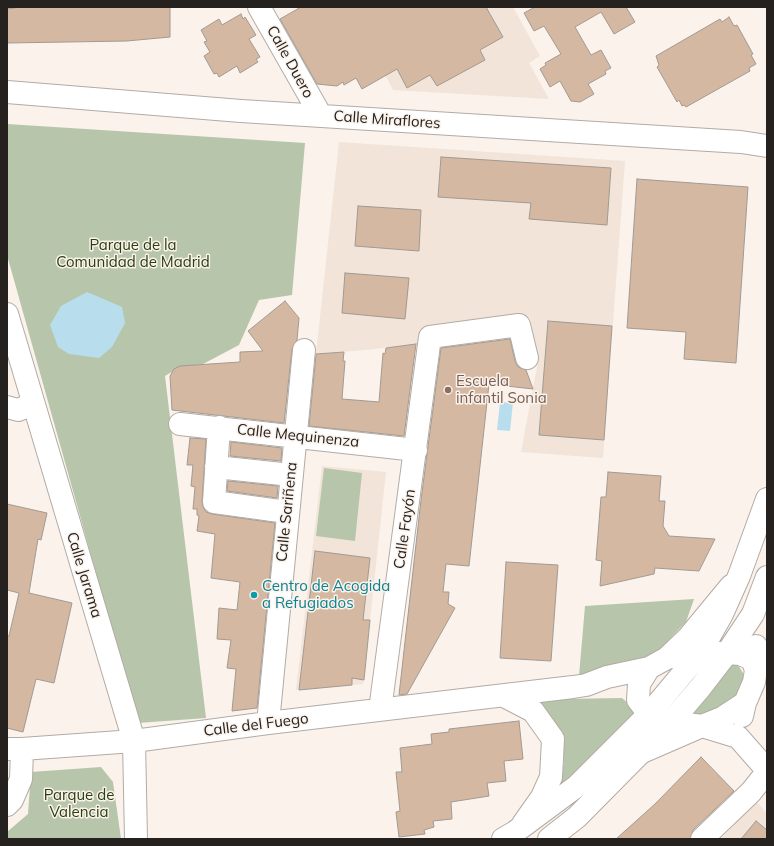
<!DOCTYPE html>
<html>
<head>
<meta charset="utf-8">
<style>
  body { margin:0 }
  #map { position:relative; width:774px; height:846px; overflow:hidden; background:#faf2eb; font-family:Mulish,sans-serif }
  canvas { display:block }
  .frame { position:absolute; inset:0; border:8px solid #24211f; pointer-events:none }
</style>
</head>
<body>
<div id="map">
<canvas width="774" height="846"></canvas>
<div class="frame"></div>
</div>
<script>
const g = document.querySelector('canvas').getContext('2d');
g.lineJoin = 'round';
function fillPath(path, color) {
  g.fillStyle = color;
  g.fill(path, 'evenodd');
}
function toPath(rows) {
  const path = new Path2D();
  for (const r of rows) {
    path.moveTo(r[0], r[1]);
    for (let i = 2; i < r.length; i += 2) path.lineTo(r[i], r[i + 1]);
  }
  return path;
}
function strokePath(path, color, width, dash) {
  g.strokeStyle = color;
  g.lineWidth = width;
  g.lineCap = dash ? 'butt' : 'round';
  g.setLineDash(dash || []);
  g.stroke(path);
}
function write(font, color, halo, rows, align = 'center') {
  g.font = font + ' Mulish,sans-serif';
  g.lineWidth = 3;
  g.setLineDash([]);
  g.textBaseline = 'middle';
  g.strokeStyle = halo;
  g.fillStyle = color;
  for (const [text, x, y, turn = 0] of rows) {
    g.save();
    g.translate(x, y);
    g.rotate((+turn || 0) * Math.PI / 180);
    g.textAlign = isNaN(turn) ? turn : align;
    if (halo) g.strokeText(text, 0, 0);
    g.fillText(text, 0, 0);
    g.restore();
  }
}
fillPath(toPath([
  [350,7,513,7,540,56,529,63,549,99,393,90],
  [339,142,625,161,603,458,521,452,537,367,530,317,419,334,417,344,365,350,316,354],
  [322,466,386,472,363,684,296,690],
  [756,801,767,813,767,839,721,839]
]), '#f2e4d8');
fillPath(toPath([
  [7,124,305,143,292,295,259,300,239,345,203,364,180,367,165,376,206,718,138,723,7,255],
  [324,468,362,473,355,541,316,536],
  [694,599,686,622,659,650,634,663,579,676,585,606],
  [727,662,738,665,743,673,744,684,740,694,706,716,688,715],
  [622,698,636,710,635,717,627,727,552,794,564,764,564,740,553,719,537,703,562,699],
  [101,767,113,782,121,839,7,839,7,832,28,814,31,772]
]), '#b7c5aa');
fillPath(toPath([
  [87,292,122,307,125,323,112,347,99,358,69,354,58,347,50,325,61,306],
  [500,402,513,403,510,431,497,430]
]), '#b8deee');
const building = toPath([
  [21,7,170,7,170,37,127,41,7,43,7,9,21,7],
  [301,7,486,7,503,37,480,50,485,60,437,86,430,75,407,88,397,69,362,89,356,78,344,85,343,82,337,86,317,84,280,19,301,7],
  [535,7,626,7,635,22,614,34,601,12,575,27,591,55,601,50,611,68,605,71,606,74,588,84,594,94,580,102,571,101,560,81,550,87,540,69,546,65,545,63,561,54,544,26,534,31,524,13,535,7],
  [241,14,243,19,245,17,256,35,249,39,260,57,256,59,258,62,240,73,237,66,219,77,217,73,214,74,204,56,210,52,204,42,207,41,201,30,219,19,222,25,241,14],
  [729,17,734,26,737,25,753,54,751,55,756,64,749,68,750,71,686,107,684,105,682,106,679,100,677,102,657,67,659,65,656,56,720,19,722,22,729,17],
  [441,157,611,168,607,225,529,219,531,203,438,197,441,157],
  [637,179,748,187,736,363,684,359,686,332,627,328,637,179],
  [358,206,421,210,419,251,355,246,358,206],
  [345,273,409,278,405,319,342,313,345,273],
  [285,301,299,318,297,340,292,349,284,423,172,410,170,376,174,369,180,366,240,362,240,352,263,351,248,331,285,301],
  [548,321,612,326,604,440,539,435,548,321],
  [510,339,515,361,518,367,526,370,533,389,489,384,469,566,446,564,443,592,449,592,448,604,455,608,407,694,399,695,421,500,441,348,510,339],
  [416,344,404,436,309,426,316,354,344,352,343,361,345,361,342,399,379,402,383,353,385,354,386,348,416,344],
  [190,438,206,439,202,501,203,507,206,512,212,514,275,523,257,708,232,711,236,669,227,668,231,640,217,639,219,608,237,610,240,582,211,578,215,534,197,531,199,516,197,515,197,509,193,509,195,487,191,486,193,465,187,465,190,438],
  [231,442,282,448,281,461,230,456,231,442],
  [608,472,661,476,659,501,665,501,663,526,669,536,715,539,699,571,655,568,654,574,600,586,602,561,596,560,601,497,606,497,608,472],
  [228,481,278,486,277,498,227,491,228,481],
  [7,504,47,513,41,540,38,539,29,593,72,603,54,683,36,679,23,732,7,728,7,636,9,636,19,593,7,590,7,504],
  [315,551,370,558,363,620,370,620,364,680,352,678,352,685,299,690,315,551],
  [506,562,558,565,551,661,500,658,506,562],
  [519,721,523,759,504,761,506,781,487,783,489,796,451,802,452,819,433,821,434,827,424,830,425,834,399,837,396,812,400,811,396,772,402,772,400,748,432,744,431,734,449,732,449,729,519,721],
  [701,757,734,791,693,830,690,839,616,839,655,804,701,757],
  [756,821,767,830,767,839,741,839,756,821]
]);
fillPath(building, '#d4b8a1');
strokePath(building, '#a19a93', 1);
const minor = toPath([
  [259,7,321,116],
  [7,92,241,111,741,142,767,146],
  [7,314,134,741,136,839],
  [7,407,18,410,33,404],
  [180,424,416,450],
  [219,427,214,502,287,512],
  [216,467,291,475],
  [667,658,688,638,731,586],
  [504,696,533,711,553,739,551,777,542,797,523,824],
  [745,703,722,718,702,726,671,722,649,714,638,700,639,684,649,668,667,658,681,655,700,653,727,653,740,654,752,659,767,658],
  [380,710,430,337,519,325,527,358],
  [742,716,745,703,754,682,756,670,752,659,756,646],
  [268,723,304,350],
  [738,737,767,770],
  [7,749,22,749,134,741,268,723,573,687,586,685,607,677,649,668],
  [640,753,702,726,738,737],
  [7,805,12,800,21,779,22,749],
  [702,839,751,792,767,772]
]);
const major = toPath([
  [503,839,515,832,577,786,649,714,700,653,722,614,739,576,767,499],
  [549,839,577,817,671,722,700,688,727,653,753,614,767,577]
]);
strokePath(minor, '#b3aba5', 24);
strokePath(major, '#b3aba5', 24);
strokePath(minor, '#fff', 22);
strokePath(major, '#fff', 22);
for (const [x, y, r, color] of [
  [448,390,4,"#8d6e63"],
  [254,595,4,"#0f9aa8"]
]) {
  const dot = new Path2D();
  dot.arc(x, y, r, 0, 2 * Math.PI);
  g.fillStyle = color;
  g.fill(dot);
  strokePath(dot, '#faf2eb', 1.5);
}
write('15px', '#24211f', '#faf2eb', [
  ["Calle Duero",290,62,61],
  ["Calle Miraflores",387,120,4],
  ["Calle Mequinenza",298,436,6],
  ["Calle Sariñena",287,512,-84],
  ["Calle Fayón",405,529,-82],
  ["Calle Jarama",84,575,73],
  ["Calle del Fuego",256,725,-7]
]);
write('15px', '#2a3e0e', '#faf2eb', [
  ["Parque de la",133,245],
  ["Comunidad de Madrid",133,262],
  ["Parque de",79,795],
  ["Valencia",79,812]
]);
write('15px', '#785e54', '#faf2eb', [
  ["Escuela",456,381],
  ["infantil Sonia",456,398]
], 'left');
write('15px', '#0d838f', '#faf2eb', [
  ["Centro de Acogida",262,586],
  ["a Refugiados",262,603]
], 'left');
</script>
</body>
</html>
